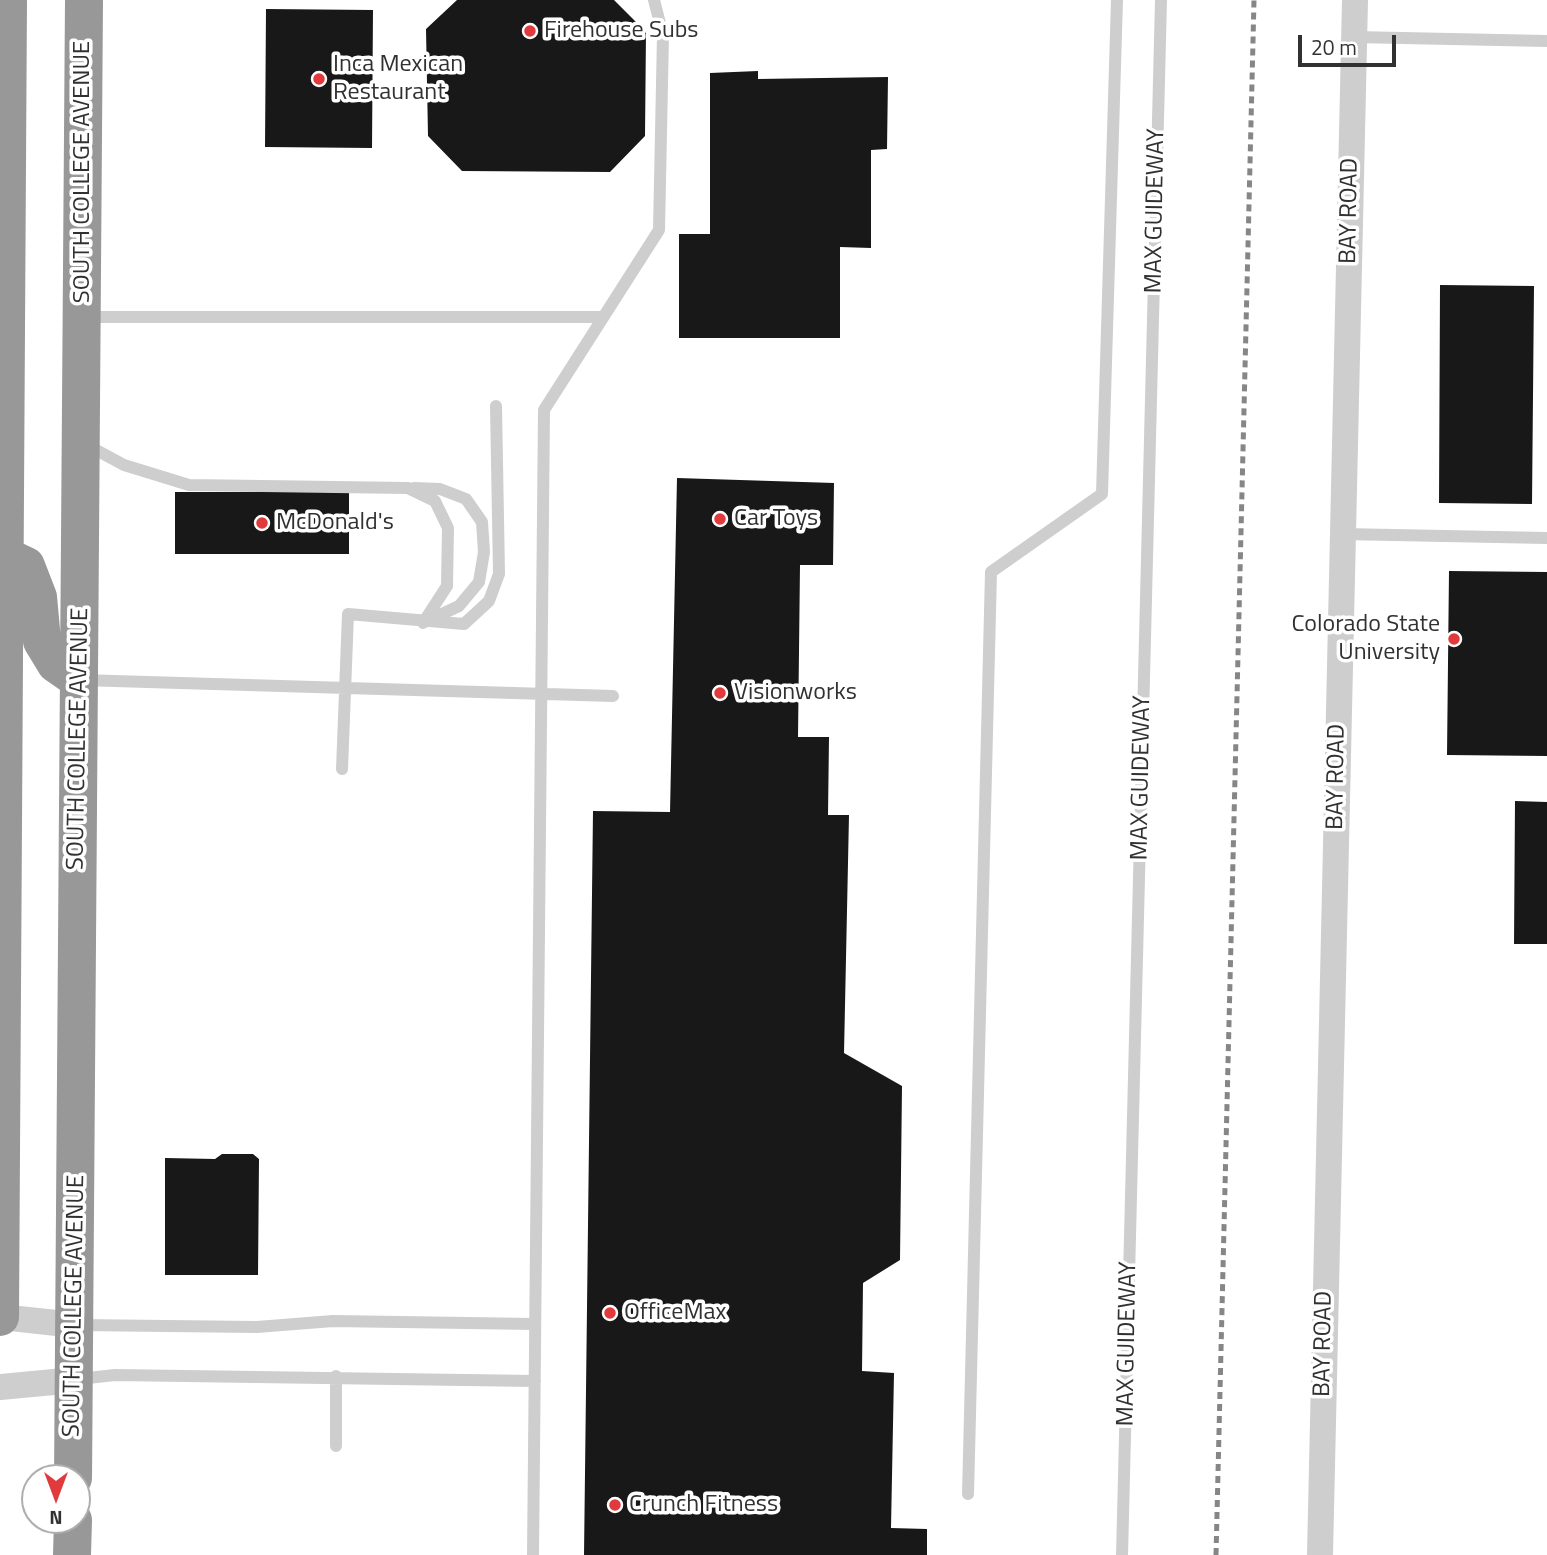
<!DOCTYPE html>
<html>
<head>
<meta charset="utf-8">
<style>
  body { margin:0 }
  #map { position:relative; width:1547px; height:1555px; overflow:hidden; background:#fff; font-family:"Titillium Web",sans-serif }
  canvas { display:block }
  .north { position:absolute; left:21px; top:1464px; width:70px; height:70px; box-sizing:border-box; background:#fff; border:2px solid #adadad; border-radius:50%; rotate:180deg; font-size:19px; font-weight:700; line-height:28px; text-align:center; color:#313131 }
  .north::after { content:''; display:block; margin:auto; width:24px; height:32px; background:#e03a3c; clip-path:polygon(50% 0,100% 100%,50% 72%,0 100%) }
  .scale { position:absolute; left:1298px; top:35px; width:98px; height:32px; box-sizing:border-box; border:4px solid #313131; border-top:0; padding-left:9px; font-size:21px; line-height:24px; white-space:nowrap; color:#313131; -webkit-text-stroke:5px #fff; paint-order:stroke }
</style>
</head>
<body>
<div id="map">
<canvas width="1547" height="1555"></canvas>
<div class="north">N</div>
<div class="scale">20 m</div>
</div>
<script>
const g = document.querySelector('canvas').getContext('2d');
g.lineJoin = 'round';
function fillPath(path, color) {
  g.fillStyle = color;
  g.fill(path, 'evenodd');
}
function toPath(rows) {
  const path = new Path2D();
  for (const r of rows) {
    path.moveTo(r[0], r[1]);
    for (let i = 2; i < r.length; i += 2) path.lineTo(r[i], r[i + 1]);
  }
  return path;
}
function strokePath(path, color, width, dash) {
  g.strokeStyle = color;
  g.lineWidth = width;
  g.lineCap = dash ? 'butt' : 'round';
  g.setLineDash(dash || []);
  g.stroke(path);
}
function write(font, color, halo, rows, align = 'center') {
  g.font = font + ' "Titillium Web",sans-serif';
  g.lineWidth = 7;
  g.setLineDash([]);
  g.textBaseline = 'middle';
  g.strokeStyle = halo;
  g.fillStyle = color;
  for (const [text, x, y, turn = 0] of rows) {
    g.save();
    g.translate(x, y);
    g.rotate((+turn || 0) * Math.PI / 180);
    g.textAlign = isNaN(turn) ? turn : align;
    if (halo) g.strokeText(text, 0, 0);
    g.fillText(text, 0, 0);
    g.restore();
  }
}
fillPath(toPath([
  [457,0,614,0,646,32,645,136,610,172,462,171,428,136,426,29],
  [266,9,373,10,372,148,265,147],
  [758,71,758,79,888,77,887,149,871,150,871,248,840,247,840,338,679,338,679,234,710,234,710,73],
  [1440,285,1534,286,1532,504,1439,503],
  [677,478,834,483,833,565,800,565,798,737,829,737,828,815,849,815,844,1053,902,1086,900,1260,863,1283,862,1371,894,1373,891,1528,927,1529,927,1555,584,1555,593,811,670,812],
  [175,492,349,492,349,554,175,554],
  [1449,571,1547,572,1547,756,1447,755],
  [1515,801,1547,802,1547,944,1514,944],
  [222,1154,253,1154,259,1159,258,1275,165,1275,165,1158,215,1159]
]), '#181818');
strokePath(toPath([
  [1354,37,1547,41],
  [85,317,603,317],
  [85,444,124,465,189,485,408,488,435,501,448,528,447,586,423,623],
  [414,488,440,489,466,499,482,522,484,552,479,582,459,606,427,621],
  [1342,534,1547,538],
  [81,680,613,696],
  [342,769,348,614,464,624,489,601,499,574,496,406],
  [77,1325,257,1327,333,1321,535,1324],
  [79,1379,115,1375,535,1381],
  [336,1446,336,1376],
  [968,1494,991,572,1102,494,1117,0],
  [533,1555,544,410,659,230,663,35,654,0],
  [1122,1555,1161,0]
]), '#cecece', 12);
strokePath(toPath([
  [0,1317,75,1325],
  [0,1387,75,1380],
  [1320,1555,1355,0]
]), '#cecece', 26);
strokePath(toPath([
  [5,556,26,566,38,597,42,641,56,664,79,680],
  [0,1317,8,0],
  [73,1478,84,0],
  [72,1555,73,1520]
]), '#989898', 38);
strokePath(toPath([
  [1216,1555,1254,0]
]), '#868686', 5, [7, 5]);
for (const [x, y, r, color] of [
  [530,31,7,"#e03a3c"],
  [319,79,7,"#e03a3c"],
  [720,519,7,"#e03a3c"],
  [262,523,7,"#e03a3c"],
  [1454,639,7,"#e03a3c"],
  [720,693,7,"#e03a3c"],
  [610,1313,7,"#e03a3c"],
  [615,1505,7,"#e03a3c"]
]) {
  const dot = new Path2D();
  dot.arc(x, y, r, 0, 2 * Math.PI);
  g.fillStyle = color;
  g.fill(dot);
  strokePath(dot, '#fff', 2.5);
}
write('24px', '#313131', '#fff', [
  ["Firehouse Subs",544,31],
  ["Inca Mexican",333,65],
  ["Restaurant",333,93],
  ["Car Toys",734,519],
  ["McDonald's",276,523],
  ["Colorado State",1440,625,"right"],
  ["University",1440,653,"right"],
  ["Visionworks",734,693],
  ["OfficeMax",624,1313],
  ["Crunch Fitness",629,1505]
], 'left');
write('24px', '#313131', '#fff', [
  ["SOUTH COLLEGE AVENUE",83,172,-90],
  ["MAX GUIDEWAY",1156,211,-89],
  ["BAY ROAD",1350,211,-89],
  ["SOUTH COLLEGE AVENUE",79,739,-89],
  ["BAY ROAD",1337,777,-89],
  ["MAX GUIDEWAY",1142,778,-89],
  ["SOUTH COLLEGE AVENUE",75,1306,-89],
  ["MAX GUIDEWAY",1128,1344,-89],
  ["BAY ROAD",1324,1344,-89]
]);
</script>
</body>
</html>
